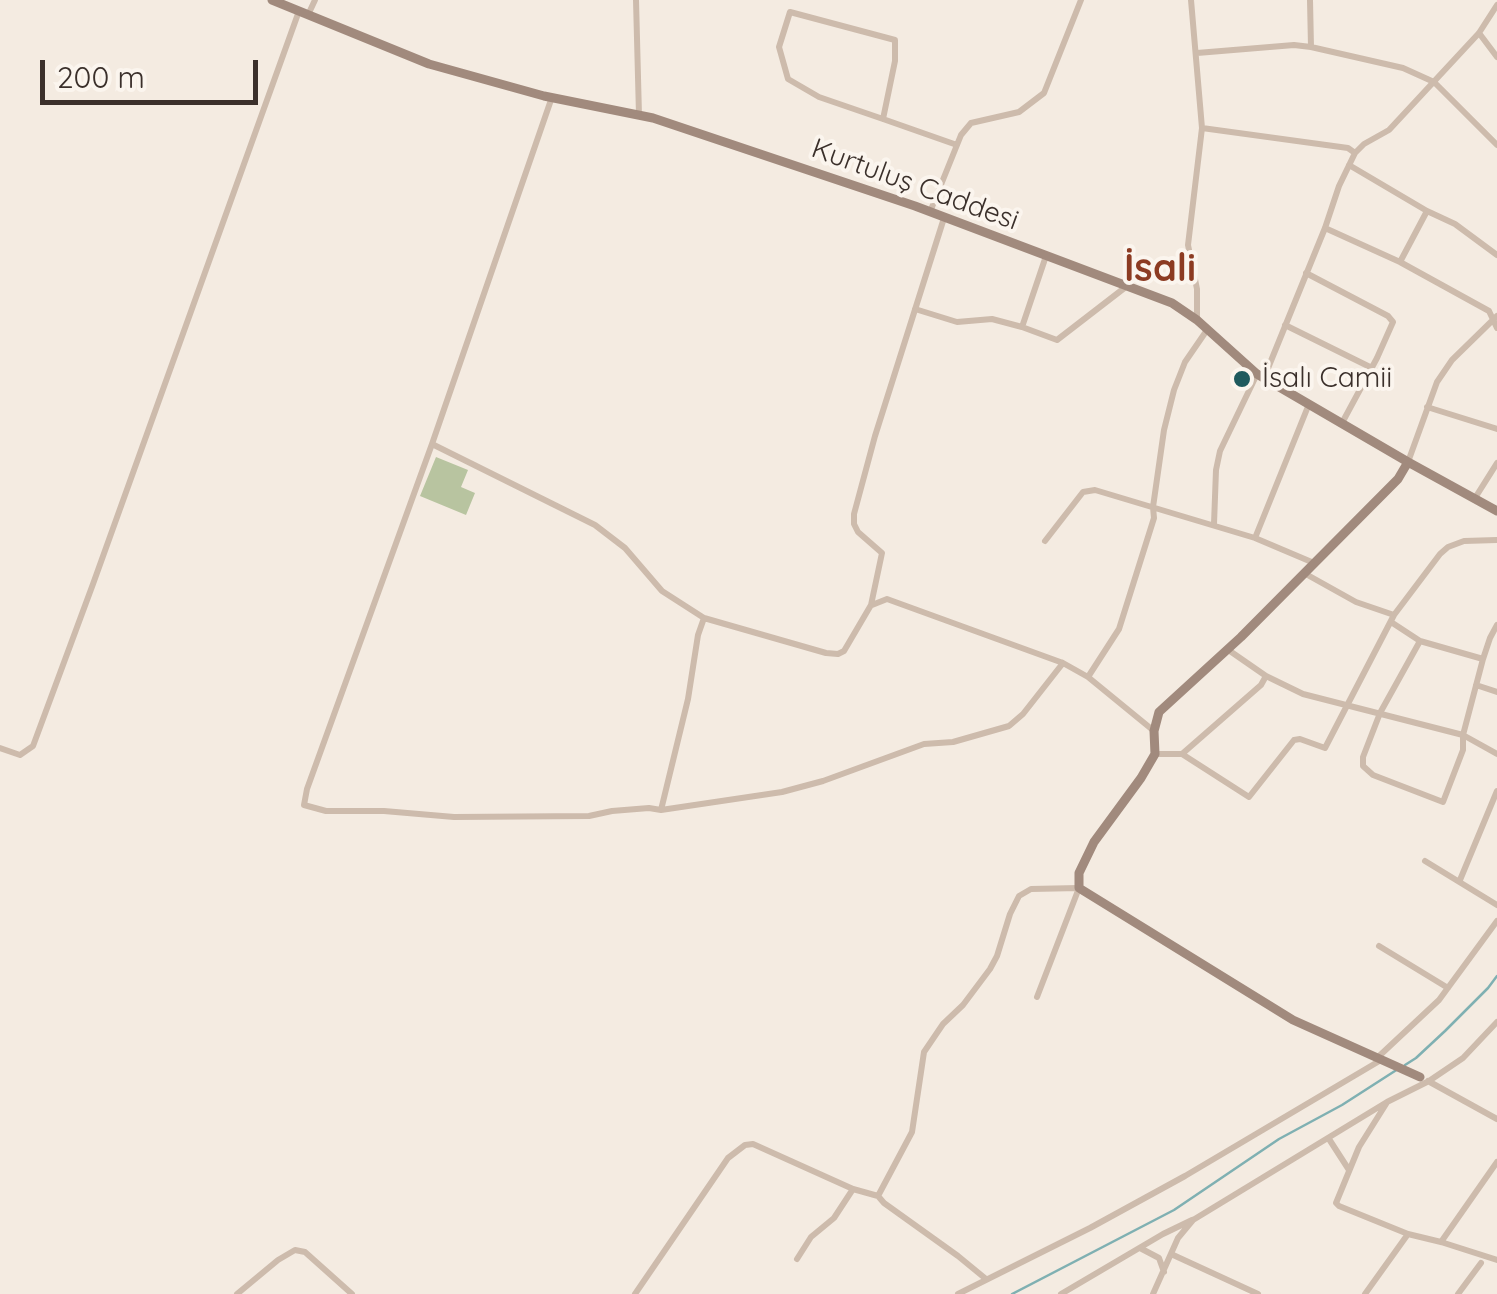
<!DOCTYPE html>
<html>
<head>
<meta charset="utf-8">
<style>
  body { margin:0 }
  #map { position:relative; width:1497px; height:1294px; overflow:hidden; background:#f4ebe1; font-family:Quicksand,sans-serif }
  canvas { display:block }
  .scale { position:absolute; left:40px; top:60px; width:218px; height:45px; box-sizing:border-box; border:5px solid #3b302b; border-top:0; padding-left:12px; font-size:30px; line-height:35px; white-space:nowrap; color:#3b302b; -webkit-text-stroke:8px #fbf5ee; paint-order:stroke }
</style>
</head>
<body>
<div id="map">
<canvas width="1497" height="1294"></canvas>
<div class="scale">200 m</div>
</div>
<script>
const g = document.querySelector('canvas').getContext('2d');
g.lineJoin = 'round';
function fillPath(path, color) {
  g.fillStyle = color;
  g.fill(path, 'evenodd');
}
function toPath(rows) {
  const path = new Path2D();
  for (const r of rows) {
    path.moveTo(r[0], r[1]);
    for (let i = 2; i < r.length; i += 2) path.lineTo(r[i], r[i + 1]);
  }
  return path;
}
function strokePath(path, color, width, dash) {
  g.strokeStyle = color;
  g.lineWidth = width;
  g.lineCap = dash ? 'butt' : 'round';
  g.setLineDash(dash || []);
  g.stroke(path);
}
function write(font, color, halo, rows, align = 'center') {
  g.font = font + ' Quicksand,sans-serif';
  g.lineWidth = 8;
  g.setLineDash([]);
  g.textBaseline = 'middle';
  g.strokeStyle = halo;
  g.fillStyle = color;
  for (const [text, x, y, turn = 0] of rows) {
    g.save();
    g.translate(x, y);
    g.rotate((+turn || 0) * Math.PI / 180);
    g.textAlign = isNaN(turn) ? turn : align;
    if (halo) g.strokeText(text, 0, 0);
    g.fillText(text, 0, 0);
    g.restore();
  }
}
fillPath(toPath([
  [436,457,468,470,461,487,475,493,466,515,420,496]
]), '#b8c4a0');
strokePath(toPath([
  [1405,1065,1416,1058,1445,1031,1488,988,1497,976],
  [1012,1294,1174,1210,1279,1139,1342,1105,1398,1069]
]), '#7fb0b2', 2.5);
strokePath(toPath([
  [636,0,639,115],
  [1191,0,1202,128,1188,245,1197,289,1197,320],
  [1310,0,1311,47],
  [308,15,315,0],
  [1479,33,1497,57],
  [1197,53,1294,45,1311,47,1403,68,1434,82,1497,145],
  [552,97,432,444,307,789,304,805,326,811,384,811,454,817,589,816,612,811,649,808,661,810,782,792,823,781,924,744,953,742,1009,726,1023,714,1063,663],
  [883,119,895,61,895,40,790,12,779,47,788,79,819,97,883,119,957,145],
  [1202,128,1348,148,1355,153],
  [1349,165,1427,211,1400,262],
  [1427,211,1455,224,1497,255],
  [930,212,961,135,971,123,1019,112,1044,93,1081,0],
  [1325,228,1400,262,1489,311,1497,328],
  [1306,273,1388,316,1393,322,1377,358,1342,423],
  [915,309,957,322,992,319,1022,327,1057,340,1127,286],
  [1285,325,1370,367],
  [1022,327,1046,256],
  [1264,378,1325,228,1339,186,1355,153,1364,144,1389,130,1479,33,1497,5],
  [1427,407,1497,429],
  [432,444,595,525,625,548,662,591,704,618,826,653,838,654,844,651,871,605,882,553,858,532,854,524,854,514,875,436,944,218],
  [1408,462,1437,382,1452,360,1497,316],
  [1475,498,1497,463],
  [1214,524,1216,470,1220,451,1257,374],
  [1255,538,1309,404],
  [1045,541,1083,492,1095,490,1255,538,1314,563],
  [1304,573,1356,602,1394,615],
  [872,605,887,599,1063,663,1088,677,1154,731],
  [1391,622,1420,641],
  [1227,649,1266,676,1303,694,1463,735,1497,754],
  [1483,659,1420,641,1380,713,1363,757,1363,766,1373,775,1443,802,1463,750,1463,735,1483,659,1490,638,1497,625],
  [1088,677,1119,629,1154,518,1153,507,1164,430,1174,390,1185,362,1207,330],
  [1476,685,1497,692],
  [0,748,20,755,33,746,93,584,299,11],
  [1155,754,1182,754,1249,797,1294,740,1300,739,1325,748,1394,615,1440,554,1448,547,1464,541,1497,540],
  [1182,754,1261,685,1266,676],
  [661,810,688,699,698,635,704,618],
  [1425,861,1497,905],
  [1460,880,1497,791],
  [1379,946,1448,988],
  [1377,1058,1439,1000,1497,921],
  [1428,1081,1497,1119],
  [1329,1139,1349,1170],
  [878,1196,912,1132,924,1052,943,1024,963,1005,990,969,997,956,1010,914,1019,896,1031,889,1079,888,1037,997],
  [1408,1234,1441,1242,1497,1260],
  [1441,1242,1497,1162],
  [1140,1248,1159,1258,1164,1272],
  [1171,1254,1258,1294],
  [797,1259,811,1237,834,1218,853,1189],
  [237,1294,278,1260,295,1250,305,1252,352,1294],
  [635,1294,728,1158,745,1145,753,1144,853,1189,878,1196,884,1203,958,1256,986,1279],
  [958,1294,1090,1228,1185,1176,1381,1060],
  [1061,1294,1163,1234,1192,1220],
  [1153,1294,1178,1238,1193,1220,1387,1102,1429,1081,1463,1058,1497,1022],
  [1365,1294,1408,1234,1339,1206,1336,1203,1359,1147,1386,1104],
  [1458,1294,1481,1263]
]), '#cdbbac', 6);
strokePath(toPath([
  [272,0,429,64,544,96,653,118,915,206,1172,303,1197,320,1257,374,1408,462,1497,511],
  [1408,462,1398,479,1241,637,1159,712,1154,731,1155,754,1141,778,1094,842,1079,873,1079,888,1293,1020,1420,1077]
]), '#a18a7d', 9);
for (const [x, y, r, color] of [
  [1242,379,10,"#1f5a5e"]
]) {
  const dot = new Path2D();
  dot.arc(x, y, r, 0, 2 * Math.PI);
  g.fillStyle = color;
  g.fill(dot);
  strokePath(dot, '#fbf5ee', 4);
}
write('28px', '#3b302b', '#fbf5ee', [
  ["Kurtuluş Caddesi",915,185,20]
]);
write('28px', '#3b302b', '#fbf5ee', [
  ["İsalı Camii",1262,379]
], 'left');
write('bold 38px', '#8c3b22', '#fbf5ee', [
  ["İsali",1160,270]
]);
</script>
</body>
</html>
